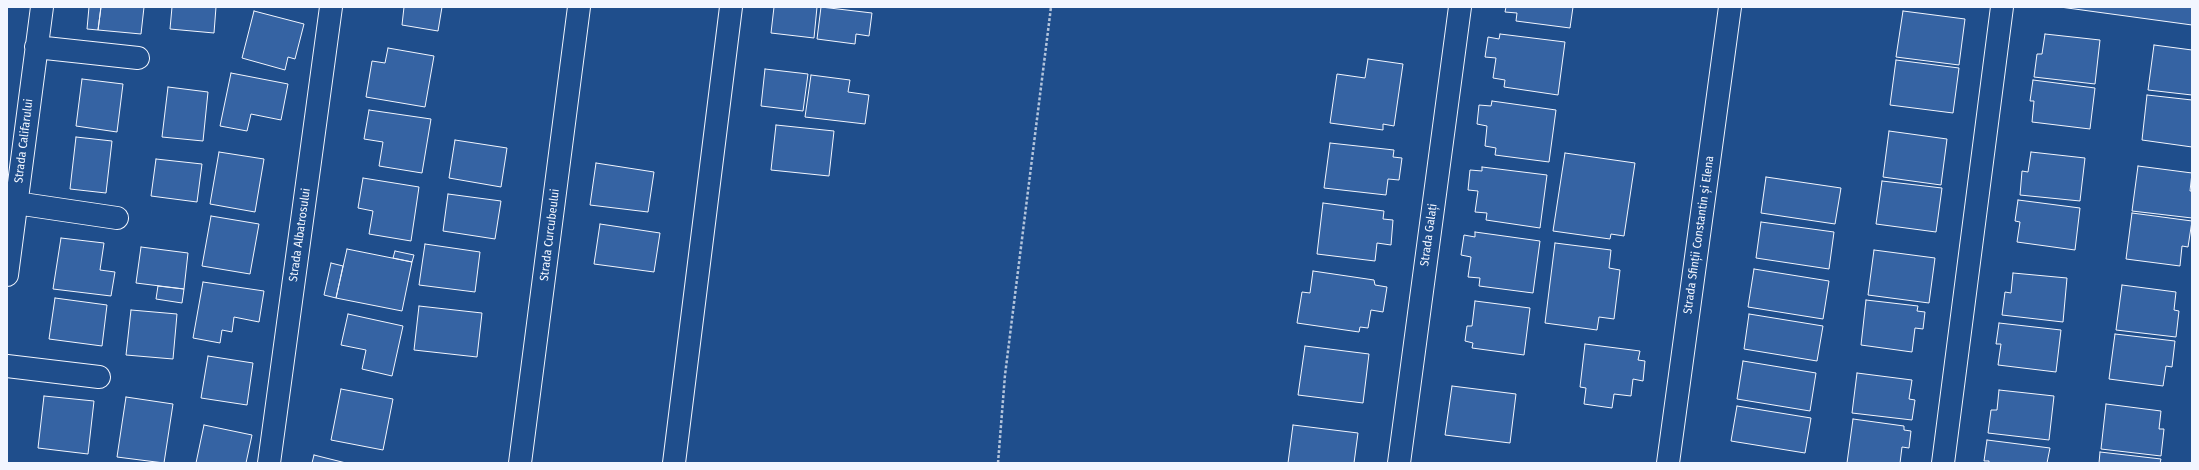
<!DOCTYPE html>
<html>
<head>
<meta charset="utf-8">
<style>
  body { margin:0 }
  #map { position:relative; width:2199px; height:470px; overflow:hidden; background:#1f4e8c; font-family:"Fira Sans Condensed",sans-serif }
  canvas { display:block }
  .frame { position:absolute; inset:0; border:8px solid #f2f6ff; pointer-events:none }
</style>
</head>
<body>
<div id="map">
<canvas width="2199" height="470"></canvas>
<div class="frame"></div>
</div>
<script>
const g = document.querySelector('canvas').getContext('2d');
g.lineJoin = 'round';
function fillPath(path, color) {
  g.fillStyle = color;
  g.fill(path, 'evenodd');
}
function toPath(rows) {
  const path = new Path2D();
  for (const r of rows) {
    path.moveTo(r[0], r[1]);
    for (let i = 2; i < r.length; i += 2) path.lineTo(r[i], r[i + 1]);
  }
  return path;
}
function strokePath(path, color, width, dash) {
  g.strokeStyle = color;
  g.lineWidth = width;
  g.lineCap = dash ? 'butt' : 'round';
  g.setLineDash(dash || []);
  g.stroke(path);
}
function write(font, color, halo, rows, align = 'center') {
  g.font = font + ' "Fira Sans Condensed",sans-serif';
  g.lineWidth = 3;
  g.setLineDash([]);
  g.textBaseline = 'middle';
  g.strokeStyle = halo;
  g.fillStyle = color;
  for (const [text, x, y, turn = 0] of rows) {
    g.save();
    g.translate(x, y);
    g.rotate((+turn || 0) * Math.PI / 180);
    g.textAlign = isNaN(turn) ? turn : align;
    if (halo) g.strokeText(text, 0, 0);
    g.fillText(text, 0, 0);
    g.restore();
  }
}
const building = toPath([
  [89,7,101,7,98,30,87,29,89,7],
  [101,7,144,7,141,34,98,30,101,7],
  [172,7,216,7,214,33,170,29,172,7],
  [404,7,442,7,438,31,402,25,404,7],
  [774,7,817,7,814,38,771,33,774,7],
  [821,7,872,13,869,36,856,34,855,44,817,39,821,7],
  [1506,7,1573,7,1570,28,1516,21,1517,13,1505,12,1506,7],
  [2060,7,2192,7,2192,25,2060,7],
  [254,11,304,24,295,59,288,57,285,70,242,58,254,11],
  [1903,11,1965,19,1959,65,1896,57,1903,11],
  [1500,34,1565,42,1558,95,1504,87,1505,80,1493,78,1496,58,1485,57,1488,37,1499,39,1500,34],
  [2045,34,2100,40,2095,84,2034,77,2037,54,2042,54,2045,34],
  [2154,45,2192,50,2192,95,2148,90,2154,45],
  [388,48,434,56,425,107,366,97,372,61,385,63,388,48],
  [1368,59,1403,64,1394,126,1383,124,1383,130,1330,123,1337,74,1365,78,1368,59],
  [1896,60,1959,68,1953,113,1890,105,1896,60],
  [765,69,808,74,803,111,761,106,765,69],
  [231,73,288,84,281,120,251,114,247,131,220,126,231,73],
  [811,75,850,80,848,92,869,95,865,124,805,117,811,75],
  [82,79,123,84,117,132,76,126,82,79],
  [2033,80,2095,88,2090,129,2032,122,2034,101,2030,101,2033,80],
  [168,87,208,92,203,141,162,137,168,87],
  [2147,95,2192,100,2192,147,2142,140,2147,95],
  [1492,101,1556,110,1549,162,1495,155,1496,148,1485,146,1487,126,1477,124,1479,105,1491,106,1492,101],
  [369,110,431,119,422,173,379,166,383,142,364,139,369,110],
  [776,125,834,131,829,176,771,170,776,125],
  [1889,131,1947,139,1941,185,1883,177,1889,131],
  [76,137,112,141,106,193,70,189,76,137],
  [455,140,507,148,501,187,449,178,455,140],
  [1330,143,1394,150,1393,157,1402,158,1399,180,1388,179,1386,195,1324,188,1330,143],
  [219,152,264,159,255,212,210,204,219,152],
  [2031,152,2085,158,2080,201,2020,195,2022,171,2028,172,2031,152],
  [1565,153,1635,163,1624,236,1611,234,1610,239,1553,231,1565,153],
  [156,159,202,164,197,202,151,196,156,159],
  [596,163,654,172,648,212,590,205,596,163],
  [2138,166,2192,173,2190,191,2192,191,2192,218,2132,211,2138,166],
  [1482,167,1547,175,1540,228,1486,220,1487,213,1475,212,1478,191,1468,190,1470,170,1482,171,1482,167],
  [1766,177,1841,188,1835,224,1761,213,1766,177],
  [363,178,419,187,411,241,369,234,373,211,358,208,363,178],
  [1882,181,1942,188,1936,232,1876,224,1882,181],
  [448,194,501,201,495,239,443,231,448,194],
  [2018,200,2080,208,2075,250,2017,242,2020,222,2015,221,2018,200],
  [1323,203,1384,211,1383,219,1393,220,1391,245,1377,243,1375,261,1317,254,1323,203],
  [2132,213,2192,221,2188,247,2182,246,2180,266,2126,259,2132,213],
  [211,216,259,224,250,274,202,266,211,216],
  [1761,222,1834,232,1829,269,1756,258,1761,222],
  [600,224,660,233,654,272,594,264,600,224],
  [1475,232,1540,241,1533,293,1479,286,1480,278,1468,277,1471,257,1461,255,1464,235,1475,237,1475,232],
  [61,238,104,243,100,270,115,272,111,296,53,289,61,238],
  [1555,243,1611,250,1609,268,1620,270,1614,319,1599,317,1597,330,1545,323,1555,243],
  [425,244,480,252,475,292,419,285,425,244],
  [141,247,188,253,184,289,136,283,141,247],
  [347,249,412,262,402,311,336,298,347,249],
  [1874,250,1935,258,1929,303,1868,295,1874,250],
  [395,251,414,255,412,262,393,258,395,251],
  [331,263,343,266,336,298,324,295,331,263],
  [1754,269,1829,281,1823,319,1748,307,1754,269],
  [1313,271,1374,280,1375,285,1387,287,1383,312,1371,310,1368,328,1360,327,1359,332,1297,323,1302,292,1310,293,1313,271],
  [2013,273,2067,278,2063,322,2002,315,2005,292,2011,293,2013,273],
  [203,282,264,291,259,322,234,317,232,332,222,330,220,343,193,338,203,282],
  [2122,285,2176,292,2174,310,2179,311,2176,337,2116,330,2122,285],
  [158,286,184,289,182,303,156,299,158,286],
  [55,298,107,305,102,346,49,339,55,298],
  [1866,300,1918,306,1917,311,1925,312,1923,329,1915,328,1912,352,1861,345,1866,300],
  [1475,301,1530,308,1524,355,1472,348,1473,343,1465,341,1467,326,1472,326,1475,301],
  [419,306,482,313,477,357,414,350,419,306],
  [131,310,177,314,173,359,126,355,131,310],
  [348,314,403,326,392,376,362,369,366,350,341,345,348,314],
  [1749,314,1823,326,1817,361,1744,349,1749,314],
  [1999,323,2061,330,2056,372,1998,365,2001,344,1996,344,1999,323],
  [2115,334,2175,341,2172,367,2166,366,2163,386,2109,379,2115,334],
  [1585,344,1640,351,1638,360,1645,361,1643,381,1633,379,1631,396,1614,394,1612,408,1584,404,1586,388,1580,387,1585,344],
  [1305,346,1369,354,1363,403,1298,395,1305,346],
  [208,356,253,363,247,405,201,398,208,356],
  [1743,361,1816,373,1810,411,1737,399,1743,361],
  [1857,373,1912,380,1909,399,1915,400,1912,420,1852,413,1857,373],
  [1452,386,1516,394,1510,443,1445,435,1452,386],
  [341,389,393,399,383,450,331,440,341,389],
  [1999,390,2054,396,2049,440,1988,433,1991,410,1997,410,1999,390],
  [44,396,94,401,88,454,38,448,44,396],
  [126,397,173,404,164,463,117,457,126,397],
  [2106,404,2161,411,2159,429,2164,429,2161,456,2101,449,2106,404],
  [1737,406,1811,418,1805,453,1731,441,1737,406],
  [1853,419,1904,426,1904,430,1911,431,1909,448,1902,447,1900,463,1847,463,1853,419],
  [204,425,252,435,246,463,196,463,204,425],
  [1293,425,1358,433,1354,463,1288,463,1293,425],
  [1987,440,2050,448,2047,463,1989,463,1989,461,1984,461,1987,440],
  [2100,452,2161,459,2160,463,2099,463,2100,452],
  [314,455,346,463,312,463,314,455]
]);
fillPath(building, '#3563a3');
strokePath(building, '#f2f6ff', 1);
const street = toPath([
  [36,47,138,58],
  [16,203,117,218],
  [7,275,42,7],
  [7,366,99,377],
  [269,463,331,7],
  [520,463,579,7],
  [674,463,731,7],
  [1399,463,1460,7],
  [1668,463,1730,7],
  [1943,463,2002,7]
]);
strokePath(street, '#f2f6ff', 24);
strokePath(toPath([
  [998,463,1005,375,1051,7]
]), '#b3c4dc', 2.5, [3, 2]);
strokePath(street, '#1f4e8c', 22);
write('12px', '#f2f6ff', '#1f4e8c', [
  ["Strada Califarului",24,141,-83],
  ["Strada Albatrosului",300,235,-82],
  ["Strada Curcubeului",550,235,-83],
  ["Strada Galați",1429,235,-82],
  ["Strada Sfinții Constantin și Elena",1699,235,-82]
]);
</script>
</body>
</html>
